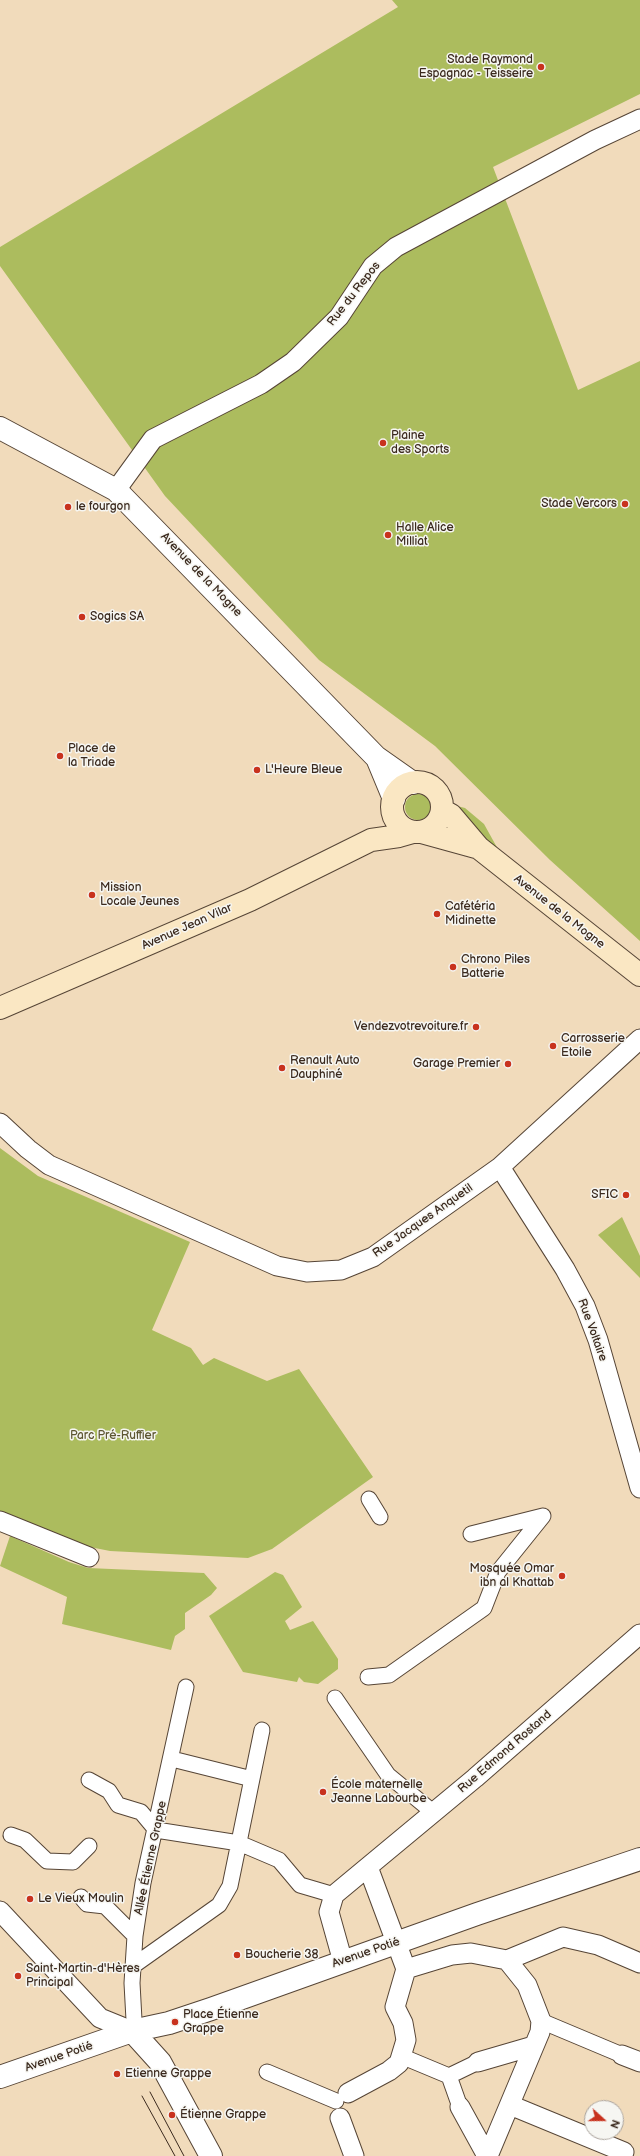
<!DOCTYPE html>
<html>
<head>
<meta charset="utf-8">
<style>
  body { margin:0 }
  #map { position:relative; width:640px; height:2156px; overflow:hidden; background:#f1dbbb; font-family:"Balsamiq Sans",sans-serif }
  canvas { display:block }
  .north { position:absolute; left:584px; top:2100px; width:40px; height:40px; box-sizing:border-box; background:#f6f6f2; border:1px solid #aba49d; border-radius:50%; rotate:111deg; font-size:11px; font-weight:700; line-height:16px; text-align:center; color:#3b2a1e }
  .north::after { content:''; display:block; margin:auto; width:14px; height:18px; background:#c8321e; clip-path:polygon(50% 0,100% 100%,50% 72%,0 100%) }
</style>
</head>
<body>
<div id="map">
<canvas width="640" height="2156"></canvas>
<div class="north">N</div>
</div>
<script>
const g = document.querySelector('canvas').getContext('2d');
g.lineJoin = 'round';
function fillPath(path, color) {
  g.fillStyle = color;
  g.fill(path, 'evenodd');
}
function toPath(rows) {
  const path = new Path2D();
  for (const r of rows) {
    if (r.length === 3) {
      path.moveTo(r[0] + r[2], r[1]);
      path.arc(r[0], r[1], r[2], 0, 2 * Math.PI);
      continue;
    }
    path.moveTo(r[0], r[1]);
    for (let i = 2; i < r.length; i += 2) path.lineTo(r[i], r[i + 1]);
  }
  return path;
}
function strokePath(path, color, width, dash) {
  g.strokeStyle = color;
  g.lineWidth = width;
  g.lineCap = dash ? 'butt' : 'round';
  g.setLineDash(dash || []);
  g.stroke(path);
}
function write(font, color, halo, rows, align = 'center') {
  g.font = font + ' "Balsamiq Sans",sans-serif';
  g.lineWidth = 3;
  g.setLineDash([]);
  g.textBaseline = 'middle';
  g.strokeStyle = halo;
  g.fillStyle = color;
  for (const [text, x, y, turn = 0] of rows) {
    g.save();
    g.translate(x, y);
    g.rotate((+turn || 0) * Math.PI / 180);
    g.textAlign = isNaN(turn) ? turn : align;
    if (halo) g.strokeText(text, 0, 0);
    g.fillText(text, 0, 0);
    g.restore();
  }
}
fillPath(toPath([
  [392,0,640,0,640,94,493,167,578,390,640,361,640,941,550,860,435,746,319,660,165,496,0,266,0,247,398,7],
  [418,807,13],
  [457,806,465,808,484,824,499,851,472,833],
  [0,1148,38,1176,190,1242,152,1330,191,1348,203,1365,214,1358,267,1381,299,1369,373,1477,272,1549,248,1558,110,1551,65,1542,0,1516],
  [622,1217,640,1256,640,1278,598,1235],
  [10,1536,69,1562,88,1568,204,1573,217,1588,211,1595,185,1613,185,1629,175,1636,171,1650,62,1624,67,1597,0,1566],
  [275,1572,283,1575,302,1607,285,1621,290,1630,313,1621,338,1659,338,1669,318,1684,304,1682,299,1677,297,1682,243,1672,209,1616]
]), '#acbc5e');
const pedestrian = toPath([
  [369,1499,380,1517],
  [471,1534,543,1516],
  [368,1677,389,1675,484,1608,498,1572,543,1516],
  [335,1698,388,1775,434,1813],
  [172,1759,252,1779],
  [89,1780,109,1791,118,1805,141,1812,156,1830,239,1843,279,1860,300,1885,334,1895],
  [11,1835,25,1840,47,1861,73,1862,89,1846],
  [81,1897,87,1904,105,1906,135,1936],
  [133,1966,219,1905,230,1886,262,1730],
  [541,2021,622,2055],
  [132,2031,134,2020,132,1983,135,1936,143,1883,186,1687],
  [401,2056,449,2076],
  [267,2072,336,2101],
  [460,2107,449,2076,478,2062]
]);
const minor = toPath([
  [116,490,153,439,261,384,293,362,339,317,373,266,396,247,595,140,640,119],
  [0,1123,28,1149,49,1165,277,1266,307,1272,341,1270,373,1257,500,1167,640,1039],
  [500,1167,565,1269,585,1306,598,1340,640,1488],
  [0,1521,89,1557],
  [368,1867,406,1969,452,1955,471,1953,507,1960,527,1985,541,2021,540,2032,488,2156],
  [0,1911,100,2018,132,2031],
  [507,1960,563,1937,598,1945,640,1963],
  [343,1962,329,1912,334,1895,475,1778,640,1634],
  [622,2055,640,2062],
  [478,2062,533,2046],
  [348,2093,389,2071,399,2063,406,2040,403,2023,395,2007,406,1969],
  [510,2105,624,2152],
  [460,2107,487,2156],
  [340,2118,354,2156]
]);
const tertiary = toPath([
  [0,428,116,490,376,757,413,783],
  [377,758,394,799],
  [132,2031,160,2062,211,2156],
  [0,2077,132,2031,169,2023,211,2009,477,1914,640,1859]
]);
const secondary = toPath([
  [417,807,25],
  [442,810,451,815,479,848,640,975],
  [421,832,479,848],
  [0,1008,250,900,371,840,399,836,413,832]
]);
strokePath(pedestrian, '#564536', 17);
strokePath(minor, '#564536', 21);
strokePath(tertiary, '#564536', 24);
strokePath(secondary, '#564536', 24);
strokePath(pedestrian, '#fff', 15);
strokePath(minor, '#fff', 19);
strokePath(tertiary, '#fff', 22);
strokePath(secondary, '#fae7c3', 22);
strokePath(toPath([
  [150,2092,184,2156],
  [142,2096,175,2156]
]), '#3b2a1e', 1);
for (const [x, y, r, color] of [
  [541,67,4,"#c8321e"],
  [383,443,4,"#c8321e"],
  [625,504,4,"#c8321e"],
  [68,507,4,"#c8321e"],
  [388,535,4,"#c8321e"],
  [82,617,4,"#c8321e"],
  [60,756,4,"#c8321e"],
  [257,770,4,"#c8321e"],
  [92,895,4,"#c8321e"],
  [437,914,4,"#c8321e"],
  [453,967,4,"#c8321e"],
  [476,1027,4,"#c8321e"],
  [553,1046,4,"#c8321e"],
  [508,1064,4,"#c8321e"],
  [282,1068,4,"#c8321e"],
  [626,1195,4,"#c8321e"],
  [562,1576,4,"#c8321e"],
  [323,1792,4,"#c8321e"],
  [30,1899,4,"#c8321e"],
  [237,1955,4,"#c8321e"],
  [18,1976,4,"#c8321e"],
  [175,2022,4,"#c8321e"],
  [117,2074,4,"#c8321e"],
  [172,2115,4,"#c8321e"]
]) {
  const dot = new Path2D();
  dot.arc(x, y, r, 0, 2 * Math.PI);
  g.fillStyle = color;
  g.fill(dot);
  strokePath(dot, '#f6f6f2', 1.5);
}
write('12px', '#3b2a1e', '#f6f6f2', [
  ["Stade Raymond",533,60,"right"],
  ["Espagnac - Teisseire",533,74,"right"],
  ["Plaine",391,436],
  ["des Sports",391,450],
  ["Stade Vercors",617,504,"right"],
  ["le fourgon",76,507],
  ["Halle Alice",396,528],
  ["Milliat",396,542],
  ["Sogics SA",90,617],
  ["Place de",68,749],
  ["la Triade",68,763],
  ["L'Heure Bleue",265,770],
  ["Mission",100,888],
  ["Locale Jeunes",100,902],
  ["Cafétéria",445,907],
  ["Midinette",445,921],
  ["Chrono Piles",461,960],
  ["Batterie",461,974],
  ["Vendezvotrevoiture.fr",468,1027,"right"],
  ["Carrosserie",561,1039],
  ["Etoile",561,1053],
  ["Renault Auto",290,1061],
  ["Dauphiné",290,1075],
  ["Garage Premier",500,1064,"right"],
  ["SFIC",618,1195,"right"],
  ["Mosquée Omar",554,1569,"right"],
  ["ibn al Khattab",554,1583,"right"],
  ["École maternelle",331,1785],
  ["Jeanne Labourbe",331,1799],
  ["Le Vieux Moulin",38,1899],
  ["Boucherie 38",245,1955],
  ["Saint-Martin-d'Hères",26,1969],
  ["Principal",26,1983],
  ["Place Étienne",183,2015],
  ["Grappe",183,2029],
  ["Etienne Grappe",125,2074],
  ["Étienne Grappe",180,2115]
], 'left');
write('12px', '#3b2a1e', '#f6f6f2', [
  ["Rue du Repos",354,294,-52],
  ["Avenue de la Mogne",201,575,46],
  ["Avenue de la Mogne",559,912,38],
  ["Avenue Jean Vilar",187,927,-24],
  ["Rue Jacques Anquetil",423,1221,-35],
  ["Rue Voltaire",592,1330,70],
  ["Rue Edmond Rostand",505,1752,-41],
  ["Allée Étienne Grappe",151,1858,-78],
  ["Avenue Potié",366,1953,-19],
  ["Avenue Potié",59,2057,-19]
]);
write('12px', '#5d5631', '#f6f6f2', [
  ["Parc Pré-Ruffier",113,1436]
]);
</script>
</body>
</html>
